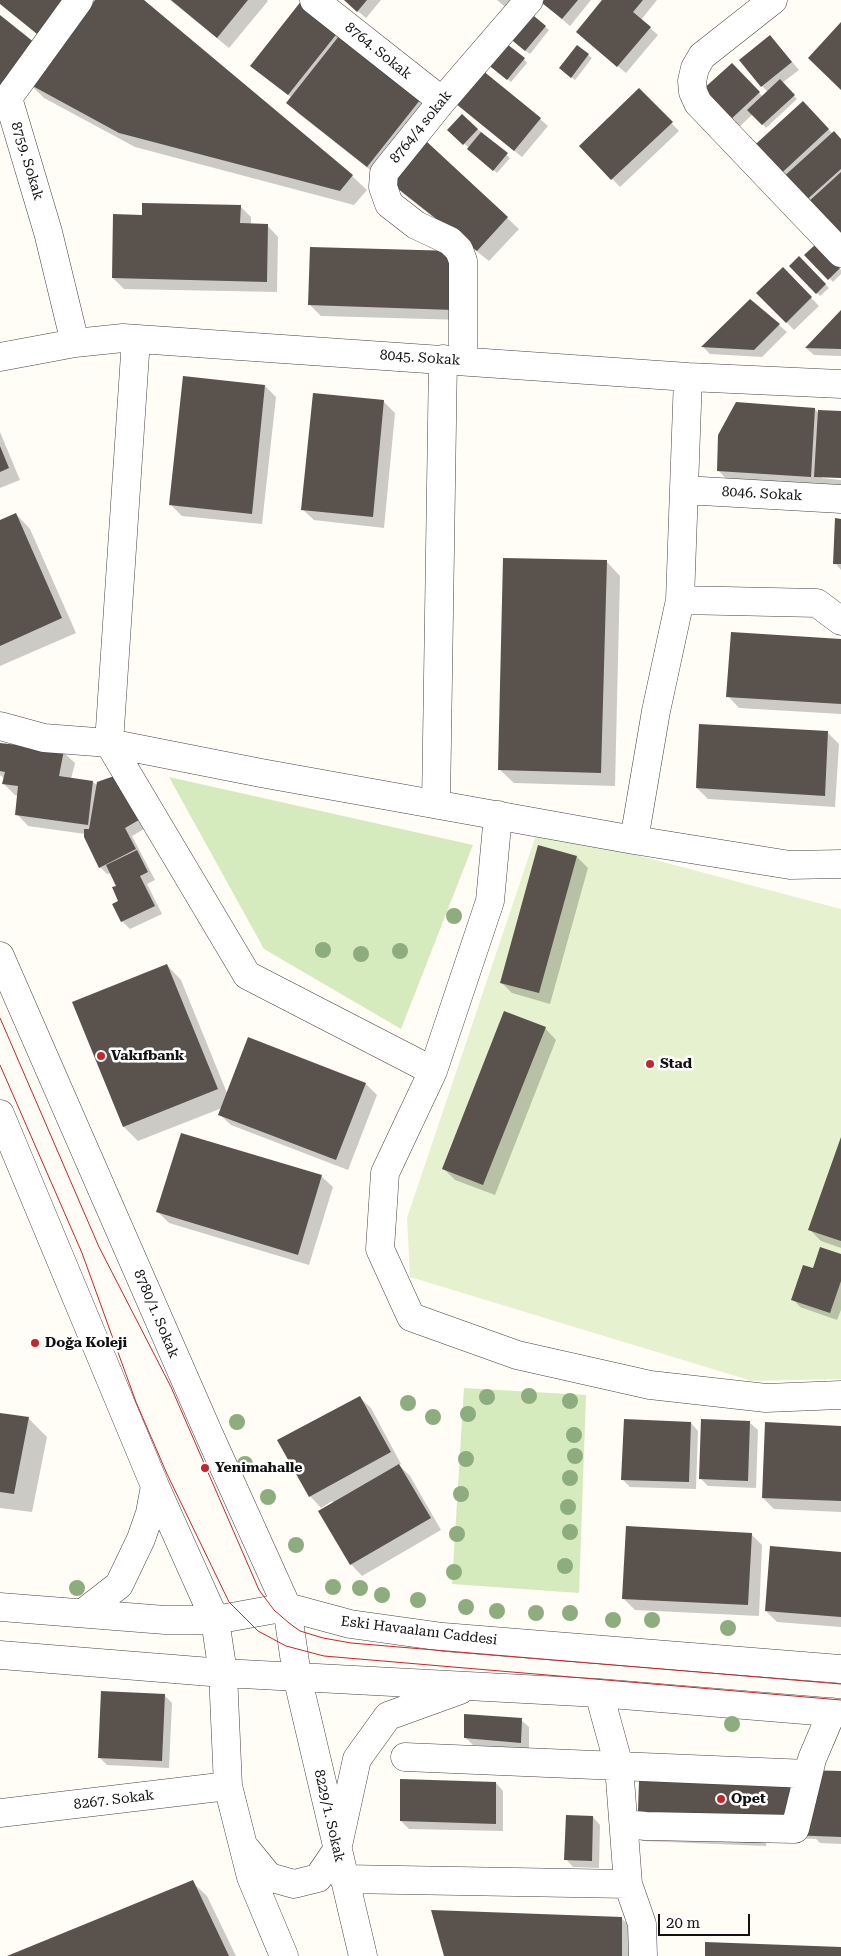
<!DOCTYPE html>
<html>
<head>
<meta charset="utf-8">
<style>
  body { margin:0 }
  #map { position:relative; width:841px; height:1956px; overflow:hidden; background:#fffdf5; font-family:"Roboto Serif",serif }
  canvas { display:block }
  .scale { position:absolute; left:658px; top:1914px; width:92px; height:22px; box-sizing:border-box; border:2px solid #111; border-top:0; padding-left:6px; font-size:15px; line-height:18px; white-space:nowrap; color:#111; -webkit-text-stroke:4px #fff; paint-order:stroke }
</style>
</head>
<body>
<div id="map">
<canvas width="841" height="1956"></canvas>
<div class="scale">20 m</div>
</div>
<script>
const g = document.querySelector('canvas').getContext('2d');
g.lineJoin = 'round';
function fillPath(path, color) {
  g.fillStyle = color;
  g.fill(path, 'evenodd');
}
function toPath(rows) {
  const path = new Path2D();
  for (const r of rows) {
    path.moveTo(r[0], r[1]);
    for (let i = 2; i < r.length; i += 2) path.lineTo(r[i], r[i + 1]);
  }
  return path;
}
function strokePath(path, color, width, dash) {
  g.strokeStyle = color;
  g.lineWidth = width;
  g.lineCap = dash ? 'butt' : 'round';
  g.setLineDash(dash || []);
  g.stroke(path);
}
function write(font, color, halo, rows, align = 'center') {
  g.font = font + ' "Roboto Serif",serif';
  g.lineWidth = 5;
  g.setLineDash([]);
  g.textBaseline = 'middle';
  g.strokeStyle = halo;
  g.fillStyle = color;
  for (const [text, x, y, turn = 0] of rows) {
    g.save();
    g.translate(x, y);
    g.rotate((+turn || 0) * Math.PI / 180);
    g.textAlign = isNaN(turn) ? turn : align;
    if (halo) g.strokeText(text, 0, 0);
    g.fillText(text, 0, 0);
    g.restore();
  }
}
fillPath(toPath([
  [169,777,473,845,401,1029,264,949],
  [464,1388,586,1395,579,1593,452,1584]
]), '#d5ebbd');
fillPath(toPath([
  [538,829,841,909,841,1379,752,1381,410,1277,407,1218]
]), '#e6f2cf');
fillPath(toPath([
  [96,0,143,0,352,176,367,190,354,205,135,147,44,98,30,84],
  [170,0,267,0,268,1,229,48],
  [304,0,344,41,419,101,430,112,379,177,299,114,288,103,292,98,260,73],
  [345,0,381,0,366,18],
  [497,0,522,0,511,12],
  [546,0,591,0,570,26,543,3],
  [604,0,657,0,641,20,658,35,626,73,585,39],
  [528,13,549,30,530,54,512,40],
  [770,36,799,70,782,83,797,99,766,128,753,114,738,128,730,120,740,72,763,97,768,92,762,86],
  [588,55,592,58,575,80,564,72],
  [524,59,527,63,511,82,491,66],
  [639,90,679,131,620,187,580,146],
  [811,110,833,134,841,140,841,239,774,180],
  [465,111,540,119,548,126,522,157],
  [462,115,510,158,497,173,449,130],
  [426,143,519,229,489,261,405,195,393,184],
  [240,206,251,217,251,225,267,225,278,237,277,292,124,289,113,278,143,216],
  [816,245,841,270,841,274,833,282,806,255],
  [454,253,464,320,321,316,310,305],
  [799,258,829,288,820,296,791,266],
  [783,269,819,306,794,330,758,293],
  [750,300,787,332,762,357,710,354,703,347],
  [841,312,841,356,814,355,806,348],
  [265,386,276,397,262,524,182,516,171,505],
  [314,394,384,402,395,413,384,528,314,520,302,509],
  [815,409,819,414,841,412,841,477,822,476,822,478,841,480,841,485,822,484,822,488,729,482,718,470],
  [0,432,20,480,0,488],
  [16,514,30,529,76,633,0,666,0,521],
  [841,520,841,570,835,563],
  [606,561,620,576,615,786,514,783,499,769],
  [841,640,841,714,739,708,728,696],
  [828,733,839,744,835,807,708,799,697,788],
  [0,744,63,752,75,763,71,779,93,782,151,825,132,836,155,880,147,884,162,914,130,929,122,921,117,886,111,873,107,874,100,867,85,834,28,826,17,814,18,796,15,795,4,784,5,779,0,775],
  [577,857,588,868,550,1004,512,993,501,982],
  [167,965,181,980,227,1093,366,1084,377,1095,348,1170,231,1125,219,1114,222,1108,138,1141,124,1127,74,1002],
  [545,1028,556,1040,495,1195,455,1180,443,1168],
  [841,1140,841,1248,821,1241,810,1230],
  [321,1176,333,1187,309,1265,169,1223,158,1212],
  [841,1255,841,1310,837,1320,800,1307,793,1299,818,1272],
  [359,1397,371,1408,401,1464,399,1465,410,1476,441,1530,362,1576,351,1564,320,1512,333,1503,332,1501,321,1508,310,1496],
  [0,1414,28,1418,47,1437,32,1512,0,1508],
  [691,1423,698,1431,696,1489,630,1487,622,1479],
  [750,1423,758,1430,756,1488,708,1486,700,1478],
  [841,1427,841,1512,774,1509,763,1498],
  [751,1534,762,1545,759,1616,635,1610,623,1598],
  [841,1553,841,1627,777,1622,766,1611],
  [164,1695,172,1703,169,1768,107,1765,100,1758],
  [521,1720,529,1727,529,1750,473,1745,465,1737],
  [769,1770,841,1773,841,1844,820,1843,816,1839,767,1837,766,1846,642,1841,638,1838],
  [496,1783,503,1791,503,1831,409,1829,401,1821],
  [593,1817,600,1825,599,1868,573,1867,566,1859],
  [192,1882,207,1896,236,1956,10,1956],
  [621,1918,636,1932,636,1956,445,1956]
]), '#0003');
fillPath(toPath([
  [0,0,65,0,37,34,0,4],
  [95,0,144,0,353,175,340,191,119,133,29,84],
  [171,0,248,0,217,38],
  [302,0,343,26,288,95,250,66],
  [344,0,367,0,357,12],
  [544,0,578,0,562,19,542,3],
  [602,0,643,0,633,12,651,27,617,67,576,32],
  [528,11,546,26,525,51,507,36],
  [0,15,35,43,0,87],
  [841,22,841,90,808,58],
  [770,35,792,62,761,87,739,60],
  [339,36,420,100,367,167,286,103],
  [503,41,525,58,507,80,486,63],
  [577,45,589,54,571,78,559,68],
  [732,63,760,92,729,121,701,91],
  [482,70,541,118,514,151,455,103],
  [780,79,795,95,762,125,747,110],
  [639,88,673,122,611,180,579,146],
  [803,101,829,129,773,181,747,152],
  [462,114,478,129,463,145,447,130],
  [834,131,841,139,841,169,802,204,780,180],
  [481,132,508,153,493,171,467,149],
  [426,141,508,217,477,251,392,184],
  [841,172,841,232,837,236,807,203],
  [142,203,241,205,240,223,268,224,267,282,112,278,113,214,142,215],
  [816,244,840,268,828,280,804,255],
  [310,247,455,251,453,310,308,305],
  [799,256,826,284,816,294,789,266],
  [783,267,812,297,786,323,756,293],
  [750,299,780,324,754,350,701,347],
  [841,310,841,349,805,348],
  [183,376,265,385,252,514,169,505],
  [313,393,384,400,373,517,301,510],
  [736,402,815,408,811,477,717,471,718,435],
  [818,410,841,411,841,478,814,477],
  [0,446,9,468,0,472],
  [16,513,62,618,0,646,0,520],
  [835,518,841,519,841,564,833,564],
  [503,558,607,560,601,773,498,770],
  [731,632,841,639,841,704,726,697],
  [699,724,828,731,825,796,696,788],
  [0,743,64,750,59,776,93,781,88,825,15,815,18,786,2,784,5,772,0,771],
  [120,774,144,817,125,828,136,849,99,868,84,837,84,829,89,829,97,782],
  [538,845,577,856,539,993,500,983],
  [137,850,148,872,140,876,155,906,121,922,112,904,118,901,112,887,116,886,106,865],
  [167,964,218,1089,123,1127,72,1002],
  [504,1011,546,1027,483,1185,442,1169],
  [248,1037,366,1083,336,1160,218,1115],
  [181,1133,322,1175,298,1255,156,1212],
  [841,1137,841,1241,808,1230],
  [820,1247,841,1254,841,1281,830,1313,791,1300,803,1265,813,1268],
  [360,1396,391,1452,309,1497,277,1440],
  [0,1413,29,1417,14,1494,0,1492],
  [624,1419,691,1422,689,1482,621,1480],
  [701,1419,750,1421,748,1481,699,1479],
  [765,1422,841,1426,841,1501,762,1498],
  [399,1464,431,1518,350,1565,318,1511],
  [626,1526,752,1533,748,1605,622,1599],
  [770,1546,841,1552,841,1617,765,1611],
  [101,1691,165,1694,162,1761,98,1758],
  [464,1714,522,1718,521,1743,464,1738],
  [640,1754,765,1769,841,1771,841,1837,763,1834,763,1843,637,1838],
  [400,1779,496,1782,496,1824,400,1821],
  [566,1815,593,1816,592,1861,564,1860],
  [193,1880,229,1956,7,1956],
  [431,1910,622,1917,622,1956,444,1956],
  [705,1942,841,1947,841,1956,705,1956]
]), '#5a524d');
const minor = toPath([
  [314,0,442,101],
  [773,0,702,56,695,68,692,81,693,92,698,103,841,253],
  [136,339,109,743,247,975,433,1071],
  [75,343,48,232,8,98,79,0],
  [0,357,75,343,123,338,688,377,841,384],
  [463,361,463,261,459,250,450,241,416,225,389,204,383,187,384,173,442,101,529,0],
  [684,490,841,499],
  [680,600,817,603,841,621],
  [0,726,44,738,109,743,261,773,634,840,790,865,841,864],
  [436,804,443,359],
  [498,815,490,901,433,1071,385,1173,380,1249,411,1317,517,1355,650,1385,766,1398,841,1395],
  [634,840,656,711,680,600,688,377],
  [0,956,208,1432,287,1607,297,1676,363,1956],
  [0,1114,155,1486,215,1620,223,1673,228,1786,251,1877,284,1956],
  [0,1607,165,1620,215,1620,287,1607,350,1624,443,1637,841,1669],
  [83,1613,119,1585,141,1539,150,1513,155,1486],
  [0,1655,223,1673,599,1693,841,1713],
  [599,1693,619,1766,628,1884,642,1924,643,1956],
  [405,1757,808,1774],
  [0,1813,228,1786],
  [624,1824,646,1826,795,1829,812,1759,832,1712],
  [247,1850,269,1877,294,1884,318,1878,337,1850,357,1759,388,1716,460,1690],
  [344,1879,628,1884]
]);
strokePath(minor, '#444', 29);
strokePath(minor, '#fff', 28);
strokePath(toPath([
  [0,1018,99,1247,171,1387,259,1590,274,1610,289,1623,300,1631,323,1638,351,1643,841,1684],
  [0,1065,82,1253,136,1402,167,1474,229,1602,258,1631,286,1646,324,1656,841,1700]
]), '#c4262e', 1);
g.fillStyle = '#8dad7f';
for (const [x, y] of [
  [454,916],
  [323,950],
  [400,951],
  [361,954],
  [529,1396],
  [487,1397],
  [570,1401],
  [408,1403],
  [468,1414],
  [433,1417],
  [237,1422],
  [574,1435],
  [575,1456],
  [466,1459],
  [245,1464],
  [570,1478],
  [461,1494],
  [268,1497],
  [568,1507],
  [570,1532],
  [457,1534],
  [296,1545],
  [565,1566],
  [454,1572],
  [333,1587],
  [77,1588],
  [360,1588],
  [382,1595],
  [418,1600],
  [466,1607],
  [497,1611],
  [536,1613],
  [570,1613],
  [613,1620],
  [652,1620],
  [728,1628],
  [732,1724]
]) {
  g.beginPath();
  g.arc(x, y, 8, 0, 2 * Math.PI);
  g.fill();
}
for (const [x, y, r, color] of [
  [101,1056,5,"#c4262e"],
  [650,1064,5,"#c4262e"],
  [35,1343,5,"#c4262e"],
  [205,1468,5,"#c4262e"],
  [721,1799,5,"#c4262e"]
]) {
  const dot = new Path2D();
  dot.arc(x, y, r, 0, 2 * Math.PI);
  g.fillStyle = color;
  g.fill(dot);
  strokePath(dot, '#fff', 2);
}
write('14px', '#111', '#fff', [
  ["8764. Sokak",378,51,39],
  ["8764/4 sokak",421,127,-51],
  ["8759. Sokak",27,161,73],
  ["8045. Sokak",420,358,4],
  ["8046. Sokak",762,494,3],
  ["8780/1. Sokak",156,1314,67],
  ["Eski Havaalanı Caddesi",419,1631,7],
  ["8267. Sokak",114,1800,-7],
  ["8229/1. Sokak",329,1816,77]
]);
write('bold 14px', '#111', '#fff', [
  ["Vakıfbank",111,1056],
  ["Stad",660,1064],
  ["Doğa Koleji",45,1343],
  ["Yenimahalle",215,1468],
  ["Opet",731,1799]
], 'left');
</script>
</body>
</html>
